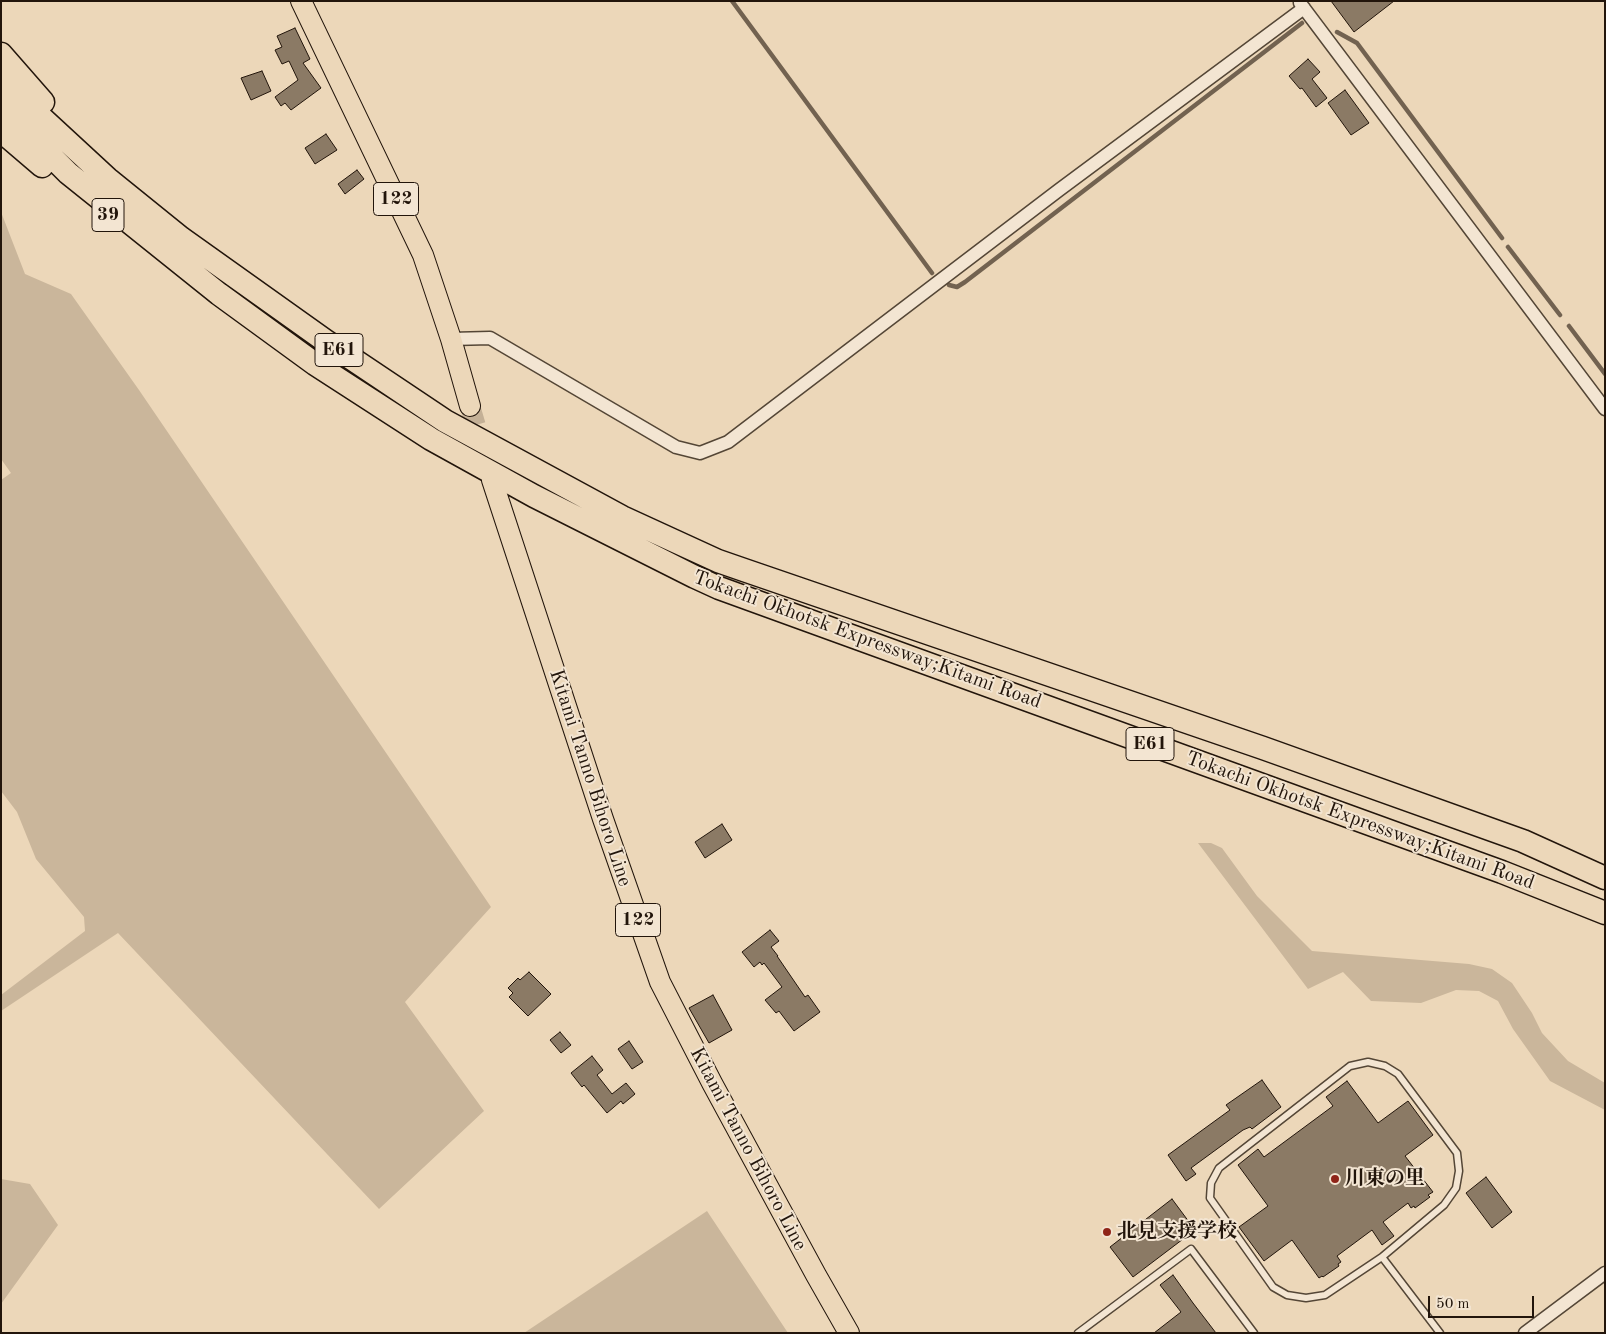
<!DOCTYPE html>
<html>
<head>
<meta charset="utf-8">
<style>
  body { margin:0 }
  #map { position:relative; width:1606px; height:1334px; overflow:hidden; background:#ecd7b9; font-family:"Old Standard TT",serif }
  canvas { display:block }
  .frame { position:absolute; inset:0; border:2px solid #22150b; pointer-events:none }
  .scale { position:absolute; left:1428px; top:1296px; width:106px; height:22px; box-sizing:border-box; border:2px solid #22150b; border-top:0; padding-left:6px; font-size:15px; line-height:18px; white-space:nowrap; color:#22150b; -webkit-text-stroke:4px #f3e5d2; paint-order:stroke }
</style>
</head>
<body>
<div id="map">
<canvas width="1606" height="1334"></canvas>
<div class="frame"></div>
<div class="scale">50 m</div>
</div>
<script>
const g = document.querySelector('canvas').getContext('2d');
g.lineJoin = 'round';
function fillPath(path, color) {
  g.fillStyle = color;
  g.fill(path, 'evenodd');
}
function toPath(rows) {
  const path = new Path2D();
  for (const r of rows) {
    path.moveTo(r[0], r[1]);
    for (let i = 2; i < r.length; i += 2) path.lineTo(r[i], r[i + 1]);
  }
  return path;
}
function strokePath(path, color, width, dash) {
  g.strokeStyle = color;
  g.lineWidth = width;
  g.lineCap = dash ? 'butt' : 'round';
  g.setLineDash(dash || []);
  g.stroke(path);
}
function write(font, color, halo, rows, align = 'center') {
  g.font = font + ' "Old Standard TT","Noto Serif JP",serif';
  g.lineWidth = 4;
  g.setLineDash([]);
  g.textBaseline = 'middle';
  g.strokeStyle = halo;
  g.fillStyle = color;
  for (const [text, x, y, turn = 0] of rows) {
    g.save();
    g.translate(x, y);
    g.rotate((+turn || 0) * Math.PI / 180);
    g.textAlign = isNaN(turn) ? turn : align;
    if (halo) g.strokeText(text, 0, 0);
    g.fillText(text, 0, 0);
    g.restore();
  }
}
fillPath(toPath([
  [1,212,25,274,71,294,139,390,491,907,405,1002,484,1111,379,1209,118,933,1,1011,1,995,85,931,84,917,36,859,17,812,1,791,1,480,11,473,1,459],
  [1198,843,1211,843,1222,848,1257,896,1312,951,1469,964,1492,969,1512,983,1532,1013,1542,1033,1568,1061,1605,1083,1605,1110,1550,1081,1513,1029,1498,1001,1479,991,1456,990,1421,1003,1371,1001,1343,972,1308,989],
  [1,1179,30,1184,58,1225,1,1304],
  [707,1211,788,1333,524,1333]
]), '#cab69b');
strokePath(toPath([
  [732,1,932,273],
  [1337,32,1357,43,1502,238],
  [1508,247,1560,315],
  [949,285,957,287,965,282,1302,23],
  [1569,326,1605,374]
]), '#726250', 4.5);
const building = toPath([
  [1331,1,1394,1,1354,32,1331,1],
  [295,28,310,59,303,63,321,88,291,110,285,103,281,106,275,97,298,80,289,61,282,64,275,50,282,47,277,36,295,28],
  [1308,59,1320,72,1312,79,1327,98,1316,107,1302,88,1300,89,1289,76,1308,59],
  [262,71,271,91,251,100,241,78,262,71],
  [1345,90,1369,123,1351,135,1328,103,1345,90],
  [326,134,337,150,315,164,305,148,326,134],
  [357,170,364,179,345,194,338,184,357,170],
  [722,824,732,840,705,858,695,842,722,824],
  [770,930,779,941,771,947,778,956,777,956,805,997,808,995,820,1012,794,1031,779,1011,776,1013,765,1000,782,987,764,963,762,965,760,962,754,967,742,952,770,930],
  [529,972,551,994,528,1016,509,997,513,993,508,988,518,978,520,980,529,972],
  [713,995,732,1030,709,1043,689,1008,713,995],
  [560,1032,571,1045,561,1053,550,1040,560,1032],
  [629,1041,643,1062,632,1069,618,1049,629,1041],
  [592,1056,603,1070,597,1075,612,1094,626,1083,635,1094,623,1104,621,1101,607,1113,584,1085,582,1087,571,1073,592,1056],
  [1262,1080,1281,1107,1252,1129,1250,1127,1243,1130,1191,1168,1196,1174,1186,1181,1168,1155,1230,1110,1226,1105,1262,1080],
  [1347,1081,1378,1123,1408,1101,1433,1135,1405,1156,1433,1192,1428,1195,1430,1197,1415,1208,1414,1206,1411,1208,1408,1203,1383,1222,1394,1236,1382,1245,1372,1230,1337,1256,1341,1262,1338,1264,1339,1266,1323,1277,1322,1276,1319,1278,1292,1240,1264,1261,1239,1227,1268,1206,1238,1165,1258,1149,1264,1157,1333,1106,1326,1097,1347,1081],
  [1486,1177,1512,1212,1492,1228,1466,1193,1486,1177],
  [1172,1199,1195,1230,1133,1277,1110,1247,1172,1199],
  [1173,1275,1193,1303,1216,1333,1154,1333,1181,1312,1160,1285,1173,1275]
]);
fillPath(building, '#8b7a65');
strokePath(building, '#22150b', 1);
strokePath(toPath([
  [470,406,492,480]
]), '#c4b096', 20, [20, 10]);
const lane = toPath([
  [1368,1062,1385,1066,1398,1074,1457,1153,1459,1171,1456,1188,1444,1205,1382,1257,1325,1295,1306,1298,1287,1295,1273,1287,1210,1198,1211,1183,1219,1168,1350,1066,1368,1062],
  [1382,1257,1440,1333],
  [1078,1333,1191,1249,1254,1333]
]);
const street = toPath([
  [1300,3,1605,409],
  [451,339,490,338,676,447,700,453,728,442,1059,190,1304,8],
  [1525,1333,1605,1273]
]);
const primary = toPath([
  [301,1,423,255,451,339,470,406],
  [492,480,603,819,660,982,712,1083,816,1275,849,1333]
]);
const highway = toPath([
  [1,54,43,102],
  [1,79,30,107,108,179,181,238,327,342,445,421,622,517,718,561,744,570,1263,748,1523,841,1605,878],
  [1,106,68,173,219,294,315,364,431,439,534,496,695,577,719,588,1502,872,1605,913],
  [1,131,42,166]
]);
strokePath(lane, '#544636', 9);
strokePath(street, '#544636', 15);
strokePath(primary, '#22150b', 22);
strokePath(highway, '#22150b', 25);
strokePath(lane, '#f3e5d2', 6);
strokePath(street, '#f3e5d2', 12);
strokePath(primary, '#ecd7b9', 20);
strokePath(highway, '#ecd7b9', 22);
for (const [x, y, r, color] of [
  [1335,1179,5,"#8f2418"],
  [1107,1232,5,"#8f2418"]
]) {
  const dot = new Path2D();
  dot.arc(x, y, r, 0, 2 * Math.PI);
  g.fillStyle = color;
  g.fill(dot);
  strokePath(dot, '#f3e5d2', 2);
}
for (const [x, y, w] of [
  [396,199,45],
  [108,215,32],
  [339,350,48],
  [1150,744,48],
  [638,920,45]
]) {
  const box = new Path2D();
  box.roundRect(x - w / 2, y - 16.5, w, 33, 4);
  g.fillStyle = '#f3e5d2';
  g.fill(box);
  strokePath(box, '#22150b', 1);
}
write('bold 19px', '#22150b', null, [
  ["122",396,199],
  ["39",108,215],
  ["E61",339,350],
  ["E61",1150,744],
  ["122",638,920]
]);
write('20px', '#22150b', '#f3e5d2', [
  ["Tokachi Okhotsk Expressway;Kitami Road",867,640,20],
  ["Kitami Tanno Bihoro Line",590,778,72],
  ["Tokachi Okhotsk Expressway;Kitami Road",1360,821,20],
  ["Kitami Tanno Bihoro Line",748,1149,62]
]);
write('bold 20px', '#22150b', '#f3e5d2', [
  ["川東の里",1345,1179],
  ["北見支援学校",1117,1232]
], 'left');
</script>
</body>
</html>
